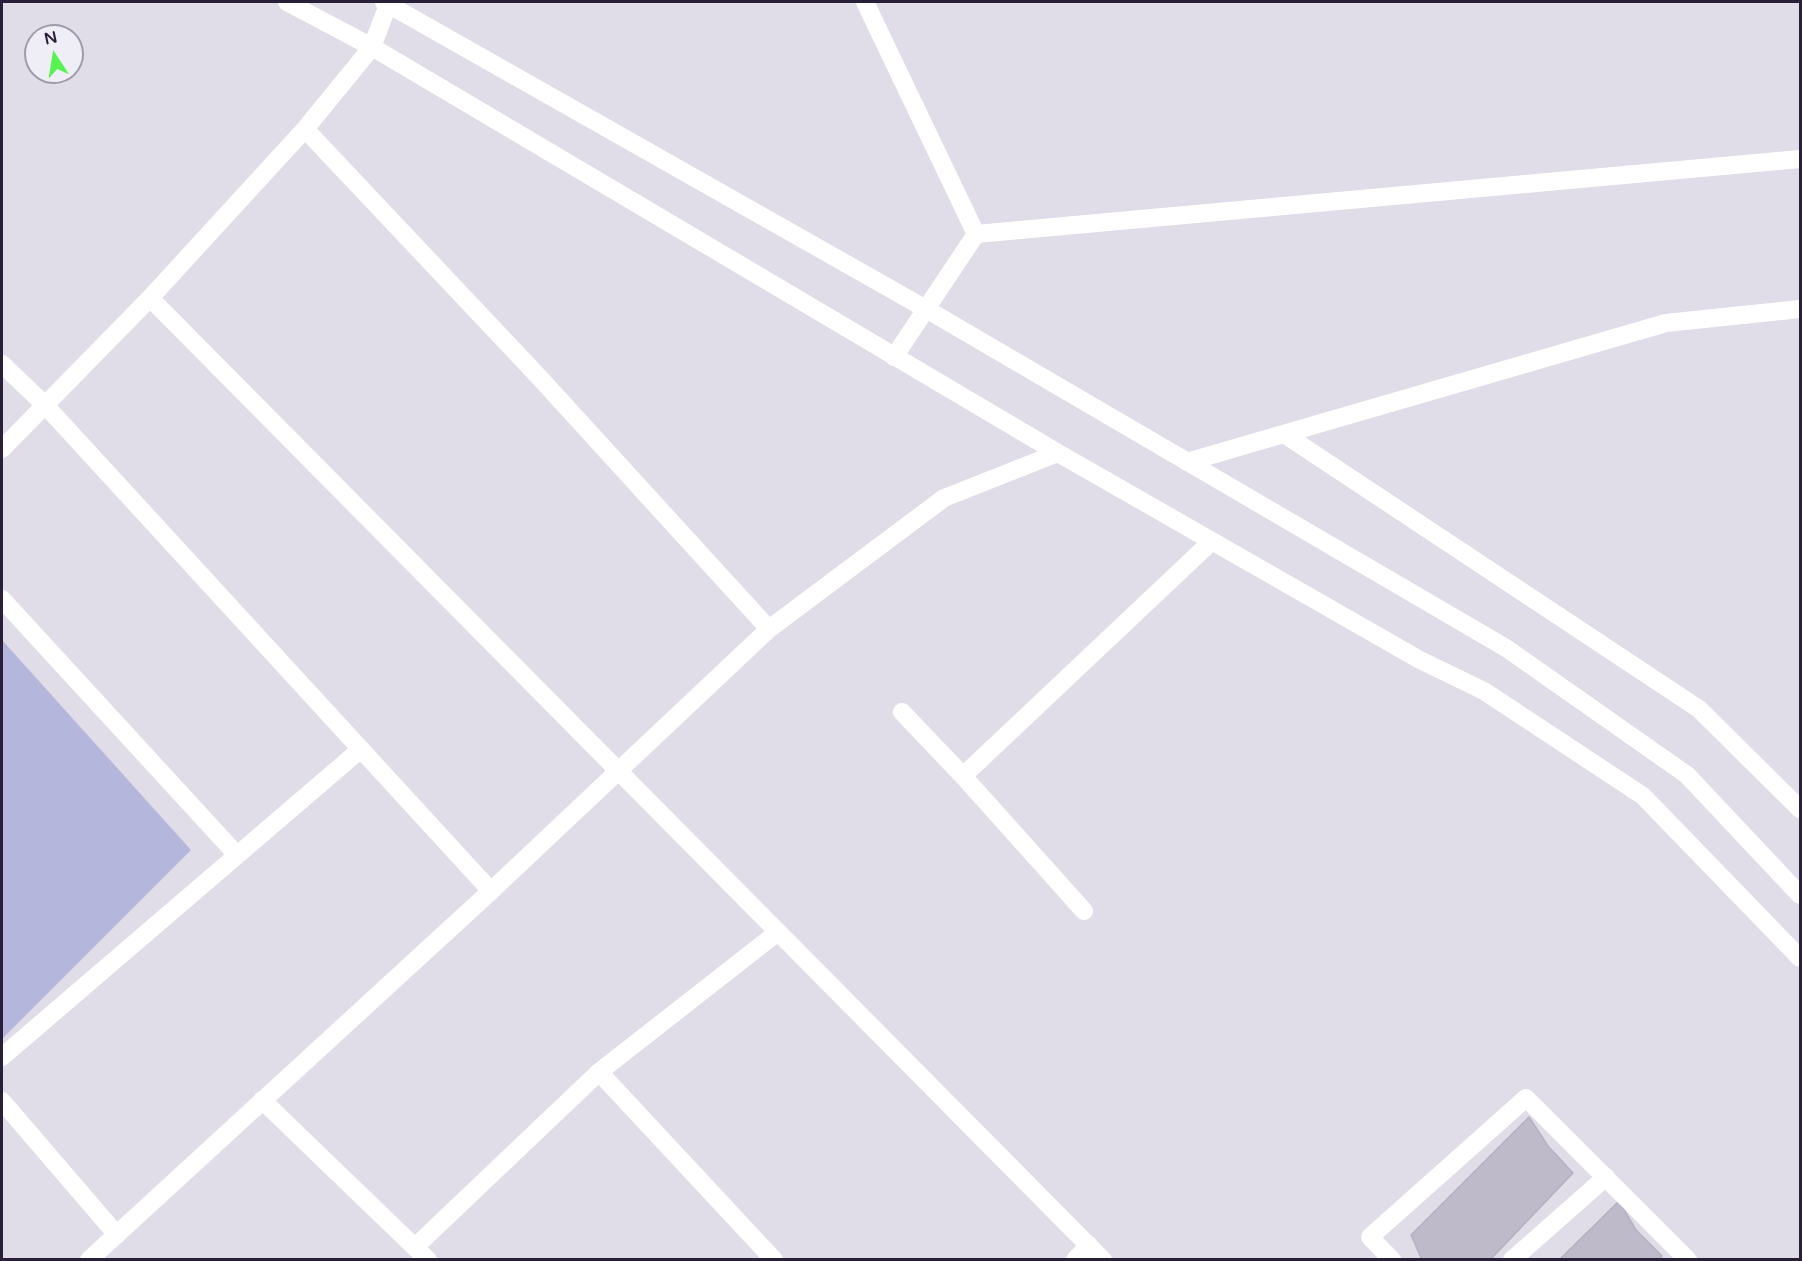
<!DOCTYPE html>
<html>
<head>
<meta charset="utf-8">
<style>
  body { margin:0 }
  #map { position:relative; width:1802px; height:1261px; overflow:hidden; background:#e0dde9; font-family:"Varela Round",sans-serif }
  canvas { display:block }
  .frame { position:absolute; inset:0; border:3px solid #2a1f38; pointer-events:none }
  .north { position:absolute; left:24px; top:24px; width:60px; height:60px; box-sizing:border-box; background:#efedf6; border:2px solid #a09baa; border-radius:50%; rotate:348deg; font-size:16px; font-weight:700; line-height:24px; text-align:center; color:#2a1f38 }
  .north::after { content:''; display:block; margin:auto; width:21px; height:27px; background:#58f252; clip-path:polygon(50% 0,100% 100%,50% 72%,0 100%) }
</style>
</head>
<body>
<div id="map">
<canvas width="1802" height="1261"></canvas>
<div class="frame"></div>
<div class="north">N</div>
</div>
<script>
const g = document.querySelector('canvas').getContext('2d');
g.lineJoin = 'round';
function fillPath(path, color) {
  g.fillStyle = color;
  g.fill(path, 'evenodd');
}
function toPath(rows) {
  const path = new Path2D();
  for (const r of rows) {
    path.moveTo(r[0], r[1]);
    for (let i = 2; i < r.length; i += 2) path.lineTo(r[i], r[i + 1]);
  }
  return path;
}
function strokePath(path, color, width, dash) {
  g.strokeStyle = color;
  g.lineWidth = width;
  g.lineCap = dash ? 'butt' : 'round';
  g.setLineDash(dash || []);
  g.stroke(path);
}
fillPath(toPath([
  [2,640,191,850,2,1039]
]), '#b5b6db');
const building = toPath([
  [1529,1117,1548,1146,1573,1173,1490,1260,1422,1260,1411,1235,1529,1117],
  [1619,1201,1636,1230,1662,1256,1659,1260,1559,1260,1619,1201]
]);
fillPath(building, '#bebaca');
strokePath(building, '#b6b0c2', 1.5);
strokePath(toPath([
  [287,2,372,47,1058,453,1420,660,1484,691,1643,796,1800,958],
  [384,2,926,309,1506,648,1687,775,1800,895],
  [389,2,372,47,305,129,150,298,1103,1260],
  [865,2,976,234],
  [894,357,976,234,1800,159],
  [2,364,45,405,491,891,769,629,539,377,305,129],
  [1284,434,1699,709,1800,809],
  [2,449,150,298],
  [1187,462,1666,323,1800,309],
  [2,599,237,855],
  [769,629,944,498,1058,453],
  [902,712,963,776,1084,911],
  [963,776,1212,541],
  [2,1057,361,749],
  [599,1072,778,932],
  [262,1100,428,1260],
  [2,1101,117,1235],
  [415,1247,599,1072,774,1260],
  [89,1260,491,891],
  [1075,1260,1089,1245],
  [1392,1260,1370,1237,1526,1098,1688,1260],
  [1512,1260,1606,1177]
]), '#fff', 18);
</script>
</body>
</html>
